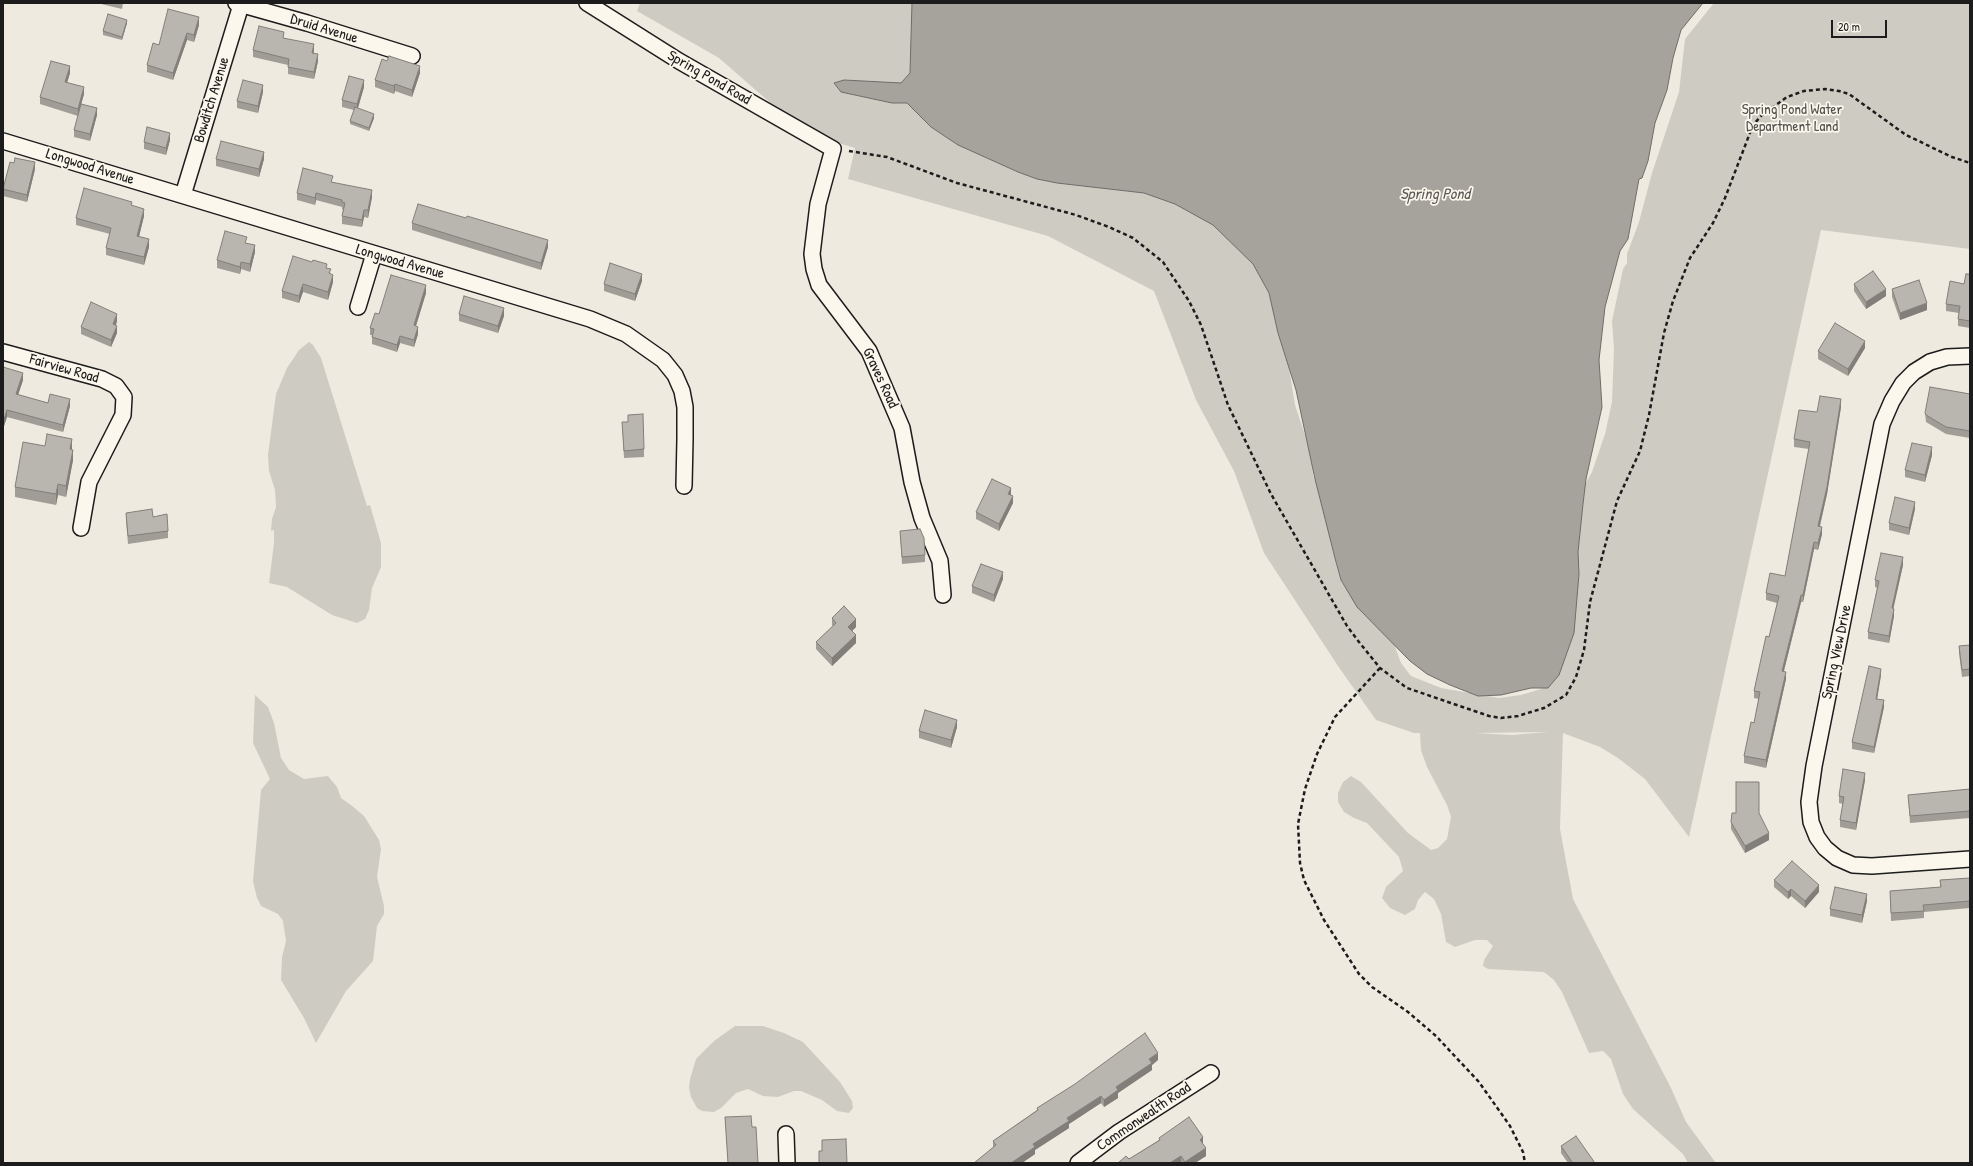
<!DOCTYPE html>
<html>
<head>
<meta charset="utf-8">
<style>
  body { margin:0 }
  #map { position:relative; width:1973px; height:1166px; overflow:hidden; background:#eeeadf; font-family:"Patrick Hand",sans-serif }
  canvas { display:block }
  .frame { position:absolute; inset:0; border:4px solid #1c1c1c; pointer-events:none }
  .scale { position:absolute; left:1831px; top:20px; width:56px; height:18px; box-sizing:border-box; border:2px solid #1c1c1c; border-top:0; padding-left:5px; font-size:12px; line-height:14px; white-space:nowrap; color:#1c1c1c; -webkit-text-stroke:3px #fbf7ec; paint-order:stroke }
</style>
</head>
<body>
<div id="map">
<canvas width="1973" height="1166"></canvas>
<div class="frame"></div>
<div class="scale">20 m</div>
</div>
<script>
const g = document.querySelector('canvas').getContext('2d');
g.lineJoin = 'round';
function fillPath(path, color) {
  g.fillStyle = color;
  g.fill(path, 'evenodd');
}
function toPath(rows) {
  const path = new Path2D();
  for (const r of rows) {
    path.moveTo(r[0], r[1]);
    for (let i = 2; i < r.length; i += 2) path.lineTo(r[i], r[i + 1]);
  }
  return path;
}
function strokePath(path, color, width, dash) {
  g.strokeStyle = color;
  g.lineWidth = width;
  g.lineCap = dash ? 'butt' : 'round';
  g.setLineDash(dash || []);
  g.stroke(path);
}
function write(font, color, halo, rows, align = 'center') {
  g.font = font + ' "Patrick Hand",sans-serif';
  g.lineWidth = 3.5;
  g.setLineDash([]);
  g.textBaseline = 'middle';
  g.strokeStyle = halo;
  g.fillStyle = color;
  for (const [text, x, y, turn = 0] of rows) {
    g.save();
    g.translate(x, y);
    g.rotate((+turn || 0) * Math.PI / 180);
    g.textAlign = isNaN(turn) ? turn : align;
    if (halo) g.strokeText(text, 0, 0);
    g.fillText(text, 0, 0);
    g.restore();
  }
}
fillPath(toPath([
  [640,3,921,3,1200,198,1264,276,1287,356,1295,405,1311,453,1313,475,1322,499,1337,568,1342,583,1394,644,1401,663,1411,676,1441,688,1499,698,1521,695,1541,689,1553,675,1575,558,1583,488,1592,472,1605,434,1612,402,1614,349,1612,321,1623,269,1627,263,1627,254,1639,222,1652,173,1679,92,1685,39,1714,3,1970,3,1970,249,1821,230,1689,837,1645,779,1618,758,1600,747,1563,733,1560,829,1573,899,1671,1088,1686,1122,1716,1163,1688,1163,1683,1154,1633,1109,1623,1094,1611,1059,1603,1051,1589,1053,1562,992,1554,980,1544,972,1488,969,1483,966,1484,960,1493,946,1487,940,1475,940,1455,947,1446,942,1441,914,1434,899,1425,892,1418,900,1415,909,1405,915,1390,908,1382,898,1386,887,1403,871,1399,857,1367,823,1354,818,1344,812,1338,802,1338,793,1343,782,1351,776,1361,782,1408,833,1431,850,1438,848,1447,839,1451,817,1447,805,1427,767,1421,750,1420,733,1414,733,1376,720,1338,666,1264,553,1234,471,1196,400,1154,291,1048,236,848,179,855,148,805,133,719,58,637,11],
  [1548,732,1512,735,1475,733],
  [309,342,313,345,321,358,367,506,370,505,381,543,381,567,372,588,369,610,365,619,357,623,332,615,287,587,269,583,274,543,274,530,271,531,272,519,276,507,275,490,269,471,268,455,276,394,287,368,299,350],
  [255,695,268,707,274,723,281,758,289,770,304,779,328,776,337,787,341,798,351,805,364,816,379,840,381,849,377,877,384,906,384,914,377,926,373,961,346,991,316,1043,304,1018,281,980,282,957,286,941,283,921,278,914,261,906,257,898,253,881,261,790,270,779,253,743],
  [735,1026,763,1026,784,1033,803,1042,840,1082,852,1101,853,1108,849,1113,837,1111,822,1100,801,1091,794,1091,778,1097,763,1096,748,1089,736,1093,721,1108,714,1112,702,1111,697,1108,691,1097,689,1088,690,1079,696,1059,714,1041]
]), '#ceccc2');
const water = toPath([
  [912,3,1703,3,1681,30,1673,58,1667,90,1655,123,1648,161,1642,178,1639,179,1628,239,1620,251,1605,307,1599,360,1602,407,1586,479,1583,504,1578,552,1579,574,1574,633,1559,675,1548,688,1531,688,1501,695,1478,696,1450,685,1427,674,1410,661,1357,607,1341,580,1336,562,1315,479,1296,390,1278,333,1269,293,1253,264,1213,225,1175,204,1144,193,1057,183,1037,179,1018,172,958,145,931,127,907,103,892,103,841,92,834,83,844,80,901,83,910,73,912,3]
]);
fillPath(water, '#a6a39d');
strokePath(water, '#6f6d69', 1);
const minor = toPath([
  [236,3,307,23,412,56],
  [587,3,679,61,833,149,818,204,812,254,814,269,819,285,869,351,902,428,912,482,922,518,940,561,943,595],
  [3,141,590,319,626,334,663,360,675,375,682,391,685,407,685,439,684,486],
  [183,195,241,5],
  [358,307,374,254],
  [3,352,102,379,116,386,124,397,123,415,89,482,81,528],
  [1970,356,1947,357,1930,362,1914,372,1903,383,1892,401,1882,424,1814,766,1809,802,1811,822,1817,837,1825,848,1837,858,1853,865,1872,866,1970,859],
  [786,1134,787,1163],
  [1078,1163,1119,1132,1211,1073]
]);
strokePath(minor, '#1c1c1c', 18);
strokePath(toPath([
  [849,151,887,157,957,183,1076,215,1109,227,1133,238,1163,262,1189,301,1201,325,1228,405,1271,494,1347,626,1359,642,1380,668,1407,688,1489,716,1501,718,1518,716,1544,708,1566,695,1576,677,1584,650,1590,602,1617,501,1640,451,1649,415,1664,333,1673,301,1690,258,1713,223,1725,198,1753,125,1762,115,1787,97,1804,91,1825,89,1839,91,1849,94,1906,135,1952,157,1970,163],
  [1380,668,1335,717,1317,754,1305,789,1298,824,1300,863,1304,880,1324,920,1359,974,1372,987,1408,1012,1436,1036,1479,1082,1510,1126,1523,1152,1525,1163]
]), '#1c1c1c', 2.5, [4, 3]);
strokePath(minor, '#fbf7ec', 15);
fillPath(toPath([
  [97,3,123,3,122,9],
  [127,23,122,40,103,35,103,31],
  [199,25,194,42,187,40,173,80,147,72,147,65,159,45],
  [284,38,314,51,313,53,318,61,314,79,288,74,288,65,253,57,253,50],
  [387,61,420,73,412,97,395,91,394,94,375,87,375,80],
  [70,73,67,83,84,94,81,104,97,115,90,141,74,137,74,130,78,116,40,104,40,97],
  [364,87,358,108,374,118,369,131,350,124,350,121,354,110,342,107,342,100],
  [263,92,258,113,237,108,237,101],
  [170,140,166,155,144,149,144,142],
  [216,159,264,159,259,177,216,166],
  [14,163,35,169,27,202,3,196,3,189],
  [333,182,372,197,368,218,364,217,362,227,342,224,342,216,343,210,342,209,342,207,316,200,315,205,297,200,297,193],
  [132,206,144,216,139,237,149,247,144,265,106,255,106,248,110,234,76,225,76,218],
  [412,223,548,247,541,270,412,230],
  [247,243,255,252,250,272,241,269,240,274,217,268,217,260],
  [327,268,331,274,333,282,328,300,303,292,299,303,282,298,282,291],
  [1970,274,1970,328,1958,326,1958,319,1959,313,1946,311,1946,304,1964,284],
  [642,281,635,301,604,291,604,284],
  [1854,284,1886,296,1866,309,1854,291],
  [1892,289,1927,310,1900,320,1892,297],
  [426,293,416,326,418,334,414,347,400,343,397,352,372,344,372,335,370,335,370,328,379,314],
  [459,314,504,316,498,333,459,321],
  [117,321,116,326,117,333,111,347,81,334,81,327],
  [1865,348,1848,376,1818,359,1818,351],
  [3,367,23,380,18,395,48,403,70,406,63,432,7,417,4,426,3,426],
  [1970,394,1970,438,1946,434,1926,422,1925,413],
  [1841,407,1827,494,1820,526,1822,534,1818,550,1814,549,1803,602,1801,602,1784,671,1786,679,1766,768,1744,763,1744,756,1754,723,1759,699,1754,698,1754,691,1769,637,1777,603,1766,600,1766,593,1785,576,1809,449,1794,447,1794,439],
  [622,422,628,422,644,449,644,457,624,458],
  [45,446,72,449,73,460,66,497,58,495,56,505,15,497,15,487],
  [1932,455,1925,482,1905,477,1905,470],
  [1011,495,1013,503,999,531,976,519,976,512],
  [1915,509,1909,535,1889,530,1889,523],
  [126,513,153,517,168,531,168,538,128,544,126,520],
  [900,531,925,555,925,562,902,564],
  [1903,565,1893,608,1894,616,1889,643,1868,639,1868,632,1877,588,1875,587,1875,580],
  [1003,579,994,602,972,593,972,586],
  [832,618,856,627,852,631,856,643,832,666,816,649,816,642,833,626,832,625],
  [1970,645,1970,676,1962,677,1959,653,1959,646],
  [1881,675,1877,699,1884,707,1874,753,1852,749,1852,742],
  [957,727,951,748,919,738,919,731],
  [1865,780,1856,830,1840,827,1840,820,1843,804,1839,803,1839,796],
  [1970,789,1970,818,1910,823,1908,795],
  [1759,813,1769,840,1745,853,1731,829,1731,822],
  [1970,878,1970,908,1924,912,1924,918,1891,921,1890,891,1940,887,1940,880],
  [1774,880,1819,892,1805,908,1791,896,1788,899,1774,887],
  [1867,901,1862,923,1830,916,1830,909],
  [1158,1060,1152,1065,1152,1070,1118,1093,1118,1098,1104,1107,1101,1103,1069,1124,1069,1128,1035,1150,1035,1154,1022,1163,974,1163,993,1148,993,1141,1037,1110,1037,1108],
  [725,1117,752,1127,758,1163,728,1163],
  [1159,1138,1203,1144,1206,1156,1195,1163,1118,1163,1129,1159,1159,1140],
  [1561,1146,1595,1163,1568,1163,1561,1153]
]), '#9f9d96');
fillPath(toPath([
  [199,17,199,25,194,42,194,35],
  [127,20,127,23,122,40,122,37],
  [187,33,187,40,173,80,173,73],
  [314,44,314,51,312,60,312,53],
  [318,54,318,61,314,79,314,72],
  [70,66,70,73,65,89,65,82],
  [420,66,420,73,412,97,412,90],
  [364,80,364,87,357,111,357,104],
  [395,84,395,91,394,94,394,86],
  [263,85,263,92,258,113,258,106],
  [84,87,84,94,78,116,78,109],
  [97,108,97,115,90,141,90,134],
  [374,114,374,118,369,131,369,128],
  [170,133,170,140,166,155,166,148],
  [264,152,264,159,259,177,259,169],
  [35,162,35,169,27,202,27,195],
  [372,190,372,197,368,218,368,210],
  [316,193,316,200,315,205,315,198],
  [144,209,144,216,137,244,137,236],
  [364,210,364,217,362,227,362,220],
  [149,239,149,247,144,265,144,257],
  [548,240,548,247,541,270,541,263],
  [255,245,255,252,250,272,250,264],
  [241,262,241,269,240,274,240,267],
  [642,274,642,281,635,301,635,294],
  [333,275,333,282,328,300,328,292],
  [303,284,303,292,299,303,299,296],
  [426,285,426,293,414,332,414,325],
  [1886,289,1886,296,1866,309,1866,302],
  [1927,303,1927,310,1900,320,1900,313],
  [504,308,504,316,498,333,498,326],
  [117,314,117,321,113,332,113,324],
  [117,326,117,333,111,347,111,340],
  [418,327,418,334,414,347,414,340],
  [400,336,400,343,397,352,397,345],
  [1865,341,1865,348,1848,376,1848,369],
  [23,373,23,380,16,401,16,394],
  [70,399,70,406,63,432,63,425],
  [1841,399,1841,407,1827,494,1818,533,1818,526],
  [7,410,7,417,4,426,4,419],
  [72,439,72,450,70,449],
  [1932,447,1932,455,1925,482,1925,475],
  [73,450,73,460,66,497,66,486],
  [58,484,58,495,56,505,56,494],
  [1011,488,1011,496,1008,494],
  [1013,496,1013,503,999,531,999,524],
  [1915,502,1915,509,1909,535,1909,528],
  [1822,527,1822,534,1818,550,1818,543],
  [1814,542,1814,549,1803,602,1803,595],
  [1903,557,1903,565,1892,615,1892,608],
  [1003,572,1003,579,994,602,994,595],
  [1801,595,1801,602,1782,678,1782,671],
  [1894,609,1894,616,1889,643,1889,636],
  [856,619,856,627,848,635,848,627],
  [856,635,856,643,832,666,832,658],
  [1881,669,1881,675,1876,706,1876,699],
  [1786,672,1786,679,1766,768,1766,760],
  [1884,700,1884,707,1874,753,1874,747],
  [957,720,957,727,951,748,951,740],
  [1865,773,1865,780,1856,830,1856,823],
  [1769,833,1769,840,1745,853,1745,846],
  [1819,885,1819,892,1805,908,1805,901],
  [1791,889,1791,896,1788,899,1788,892],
  [1867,894,1867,901,1862,923,1862,915],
  [1158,1053,1158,1060,1152,1065,1152,1070,1118,1093,1118,1098,1104,1107,1104,1100,1116,1087,1149,1059],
  [1101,1096,1101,1103,1069,1124,1069,1128,1035,1150,1035,1154,1022,1163,1011,1163,1033,1144,1067,1118],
  [1203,1137,1203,1144,1200,1140],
  [1206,1148,1206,1156,1195,1163,1185,1163,1185,1162],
  [1181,1156,1181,1163,1170,1163]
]), '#827f7a');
const building = toPath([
  [168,9,199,17,194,35,187,33,173,73,147,65,153,43,159,45,168,9],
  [108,14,127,20,122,37,103,31,108,14],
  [259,26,284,32,283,38,314,44,312,53,318,54,314,72,288,67,289,59,253,50,259,26],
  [389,56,420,66,412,90,395,84,394,86,375,80,382,59,387,61,389,56],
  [51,61,70,66,65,82,84,87,78,109,40,97,51,61],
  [349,76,364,80,357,104,342,100,349,76],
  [243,80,263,85,258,106,237,101,243,80],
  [81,104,97,108,90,134,74,130,81,104],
  [355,107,374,114,369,128,350,121,355,107],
  [147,127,170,133,166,148,144,142,147,127],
  [221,141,264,152,259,169,216,159,221,141],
  [15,158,35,162,27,195,3,189,10,162,14,163,15,158],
  [303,168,333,176,331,182,372,190,368,210,364,210,362,220,342,216,345,203,342,202,342,200,316,193,315,198,297,193,303,168],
  [84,188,132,202,131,205,144,209,137,236,149,239,144,257,106,248,111,228,76,218,84,188],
  [418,204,466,218,467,216,548,240,541,263,412,223,418,204],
  [225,231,247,237,245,243,255,245,250,264,241,262,240,267,217,260,225,231],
  [293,256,312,262,313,260,327,264,326,268,331,269,329,273,333,275,328,292,303,284,299,296,282,291,293,256],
  [610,263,642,274,635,294,604,284,610,263],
  [1873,271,1886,289,1866,302,1854,284,1873,271],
  [1966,274,1970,274,1970,321,1958,319,1960,306,1946,304,1950,281,1964,284,1966,274],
  [391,275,426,285,414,325,418,327,414,340,400,336,397,345,372,337,374,329,370,328,375,313,379,314,391,275],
  [1919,280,1927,303,1900,313,1892,289,1919,280],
  [464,296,504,308,498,326,459,314,464,296],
  [91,302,117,314,113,324,117,326,111,340,81,327,91,302],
  [1835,323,1865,341,1848,369,1818,351,1835,323],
  [3,367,23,373,16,394,48,403,50,394,70,399,63,425,7,410,4,419,3,419,3,367],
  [1930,387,1970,394,1970,431,1946,427,1926,415,1925,413,1930,387],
  [1820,396,1841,399,1827,487,1818,526,1822,527,1818,543,1814,542,1803,595,1801,595,1782,671,1786,672,1766,760,1744,756,1751,722,1754,723,1760,692,1754,691,1766,636,1769,637,1779,596,1766,593,1770,573,1785,576,1810,442,1794,439,1799,410,1817,412,1820,396],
  [643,414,644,449,624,451,622,422,628,422,628,415,643,414],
  [47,434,72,439,70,449,73,450,66,486,58,484,56,494,15,487,23,442,45,446,47,434],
  [1912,443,1932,447,1925,475,1905,470,1912,443],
  [992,479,1011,488,1008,494,1013,496,999,524,976,512,992,479],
  [1895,497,1915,502,1909,528,1889,523,1895,497],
  [152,509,153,517,167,514,168,531,128,536,126,513,152,509],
  [920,529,924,538,925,555,902,557,900,531,920,529],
  [1881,553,1903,557,1892,608,1894,609,1889,636,1868,632,1879,581,1875,580,1881,553],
  [981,564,1003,572,994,595,972,586,981,564],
  [844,606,856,619,848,627,856,635,832,658,816,642,836,623,832,618,844,606],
  [1970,645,1970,669,1962,670,1959,646,1970,645],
  [1869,666,1881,669,1876,699,1884,700,1874,747,1852,742,1869,666],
  [925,710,957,720,951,740,919,731,925,710],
  [1843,769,1865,773,1856,823,1840,820,1844,797,1839,796,1843,769],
  [1736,782,1759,782,1759,813,1769,833,1745,846,1731,822,1732,813,1736,813,1736,782],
  [1970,789,1970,811,1910,816,1908,795,1970,789],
  [1792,861,1819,885,1805,901,1791,889,1788,892,1774,880,1792,861],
  [1970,878,1970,901,1923,905,1924,911,1891,913,1890,891,1941,887,1940,880,1970,878],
  [1835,887,1867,894,1862,915,1830,909,1835,887],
  [1145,1033,1158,1053,1149,1059,1152,1063,1116,1087,1118,1090,1104,1100,1101,1096,1067,1118,1069,1121,1033,1144,1035,1147,1011,1163,974,1163,996,1145,993,1141,1038,1110,1037,1108,1075,1084,1145,1033],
  [751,1116,752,1127,756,1127,758,1163,728,1163,725,1117,751,1116],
  [1189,1117,1203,1137,1200,1140,1206,1148,1185,1162,1181,1156,1170,1163,1118,1163,1126,1156,1129,1159,1160,1140,1159,1138,1189,1117],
  [1576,1136,1595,1163,1571,1163,1572,1162,1561,1146,1576,1136],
  [846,1139,847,1163,819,1163,819,1151,822,1151,822,1140,846,1139]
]);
fillPath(building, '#b9b6af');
strokePath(building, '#827f7a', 1);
write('15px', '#1c1c1c', '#fbf7ec', [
  ["Druid Avenue",324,29,17],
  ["Spring Pond Road",709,78,30],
  ["Bowditch Avenue",212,100,-73],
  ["Longwood Avenue",90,167,17],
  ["Longwood Avenue",400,262,16],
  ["Fairview Road",64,369,16],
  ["Graves Road",880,378,65],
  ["Spring View Drive",1837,652,-78],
  ["Commonwealth Road",1144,1117,-34]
]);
write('15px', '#51514e', '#fbf7ec', [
  ["Spring Pond Water",1792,110],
  ["Department Land",1792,127]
]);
write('italic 16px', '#5a5956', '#fbf7ec', [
  ["Spring Pond",1435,195]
]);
</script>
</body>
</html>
